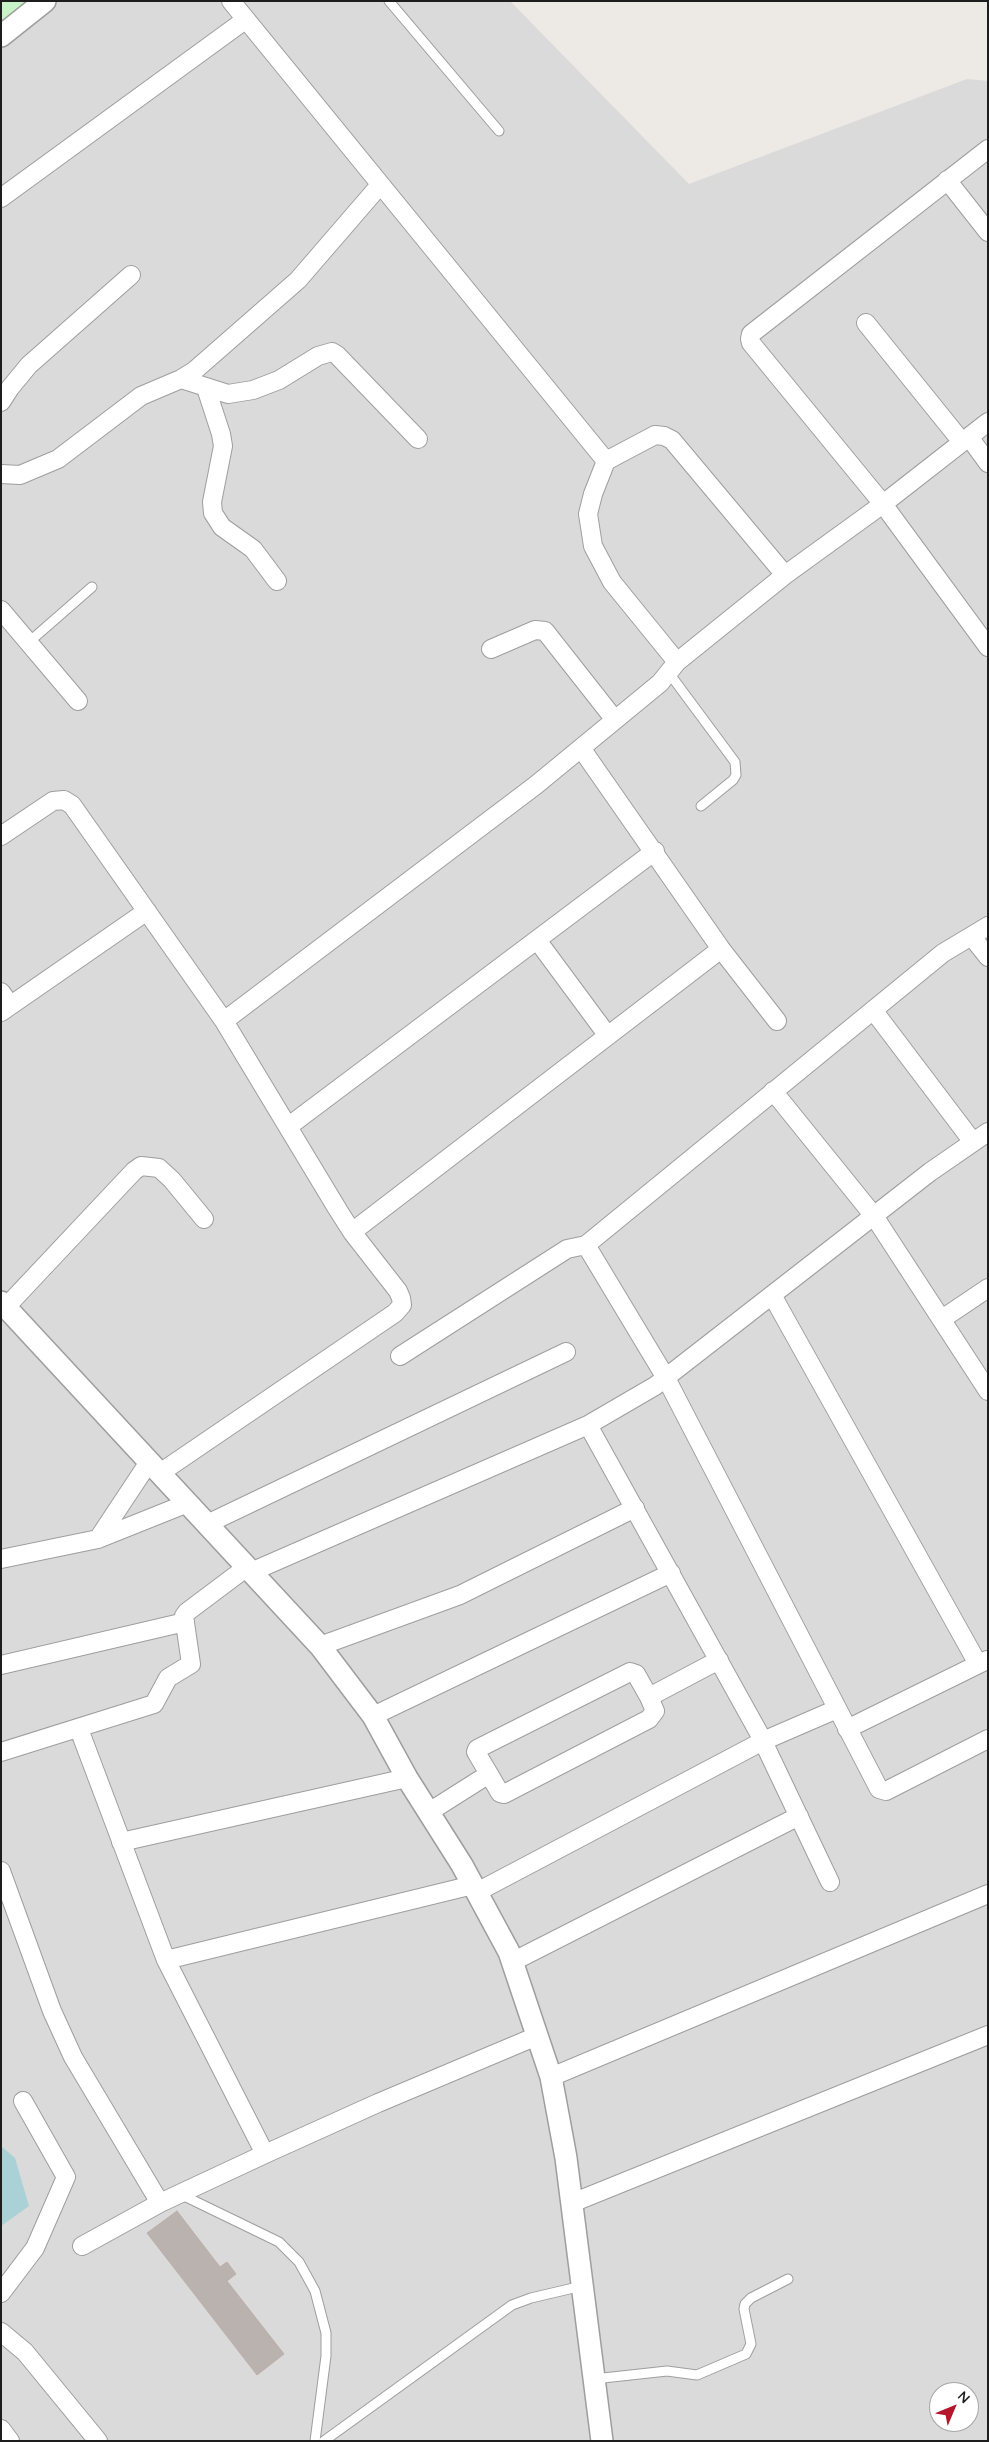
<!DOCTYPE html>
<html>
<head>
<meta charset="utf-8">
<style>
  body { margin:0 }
  #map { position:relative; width:989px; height:2442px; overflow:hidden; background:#ede9e4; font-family:Quicksand,sans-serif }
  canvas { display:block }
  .frame { position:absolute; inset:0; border:2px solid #1d1d1d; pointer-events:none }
  .north { position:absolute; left:929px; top:2382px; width:50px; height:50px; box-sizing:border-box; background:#fff; border:1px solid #a5a5a5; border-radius:50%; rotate:45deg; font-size:14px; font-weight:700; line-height:20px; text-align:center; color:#1d1d1d }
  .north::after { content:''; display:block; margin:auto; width:18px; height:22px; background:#b5162b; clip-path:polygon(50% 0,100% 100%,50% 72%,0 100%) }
</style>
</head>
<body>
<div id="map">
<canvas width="989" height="2442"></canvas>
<div class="frame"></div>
<div class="north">N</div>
</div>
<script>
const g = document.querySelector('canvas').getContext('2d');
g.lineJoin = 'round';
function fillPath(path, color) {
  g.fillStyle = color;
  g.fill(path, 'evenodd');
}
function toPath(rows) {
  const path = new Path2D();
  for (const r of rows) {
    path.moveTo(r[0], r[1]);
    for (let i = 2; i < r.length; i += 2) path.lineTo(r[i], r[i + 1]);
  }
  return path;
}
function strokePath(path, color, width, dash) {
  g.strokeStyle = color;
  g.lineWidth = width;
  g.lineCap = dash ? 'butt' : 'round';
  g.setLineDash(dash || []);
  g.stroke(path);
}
fillPath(toPath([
  [1,1,510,1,689,184,967,79,988,81,988,2441,1,2441],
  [939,2392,969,2392,969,2422,939,2422]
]), '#dbdadb');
fillPath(toPath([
  [1,1,36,1,1,30]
]), '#c8f3c6');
fillPath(toPath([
  [1,2146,15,2158,29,2206,1,2226]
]), '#aad2d6');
const building = toPath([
  [177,2211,220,2267,227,2262,236,2274,227,2281,284,2354,257,2375,147,2233,177,2211]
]);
fillPath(building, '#bab2ae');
strokePath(building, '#bdafa9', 1);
const service = toPath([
  [389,1,499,131],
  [29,642,92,587],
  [669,673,735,762,736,775,733,780,701,806],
  [180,2194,279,2242,299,2262,315,2291,326,2333,326,2356,315,2441],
  [594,2379,667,2371,697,2375,746,2354,751,2344,744,2309,745,2304,751,2298,788,2279],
  [324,2441,512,2305,531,2298,582,2286]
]);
const minor = toPath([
  [231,1,606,461,655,435,664,436,672,440,785,575],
  [988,149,751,334,750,339,751,343,883,504,988,647],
  [947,180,988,232],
  [1,198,245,20],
  [866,323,962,442],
  [181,379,228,394,253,390,279,380,318,356,332,352,337,355,418,439],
  [206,388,221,434,223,446,212,502,213,513,222,527,253,549,277,581],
  [1,402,10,388,29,365,131,275],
  [969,437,988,463],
  [606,461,593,494,588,514,593,546,612,582,677,662],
  [1,474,20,475,58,459,141,396,181,379,194,371,298,280,380,185],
  [1,610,78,701],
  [491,649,535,630,545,631,615,720],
  [581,748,721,949,777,1021],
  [1,836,53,801,64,800,72,805,224,1021,338,1210,352,1232,398,1291,401,1298,402,1305,395,1313,160,1473],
  [972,937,988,957],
  [537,940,608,1036],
  [1,992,10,1005],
  [873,1010,973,1142],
  [1,1012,147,911],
  [224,1021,536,785,660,683,677,662,785,575,883,504,988,422],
  [773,1091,874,1216,988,1391],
  [289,1126,655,851],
  [352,1232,721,949],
  [586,1245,666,1378,879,1789,886,1791,988,1739],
  [772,1295,978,1664],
  [6,1307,134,1171,141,1166,159,1168,172,1180,204,1219],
  [942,1319,988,1288],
  [400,1356,567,1249,586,1245,943,953,988,926],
  [588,1425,760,1735,830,1882],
  [207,1524,566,1352],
  [98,1539,149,1462],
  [1,1559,98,1539,188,1503],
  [251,1572,588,1425,655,1386,930,1172,988,1132],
  [320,1646,460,1595,635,1508],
  [1,1665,185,1622],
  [373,1716,671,1573],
  [79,1729,166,1960,265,2154],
  [847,1729,987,1660],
  [1,1752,154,1704,168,1678,191,1664,184,1616,187,1612,247,1567],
  [489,1774,476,1752,477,1749,630,1672,636,1674,649,1697],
  [429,1812,489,1774,500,1793,504,1794,649,1719,655,1711,649,1697,719,1660],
  [121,1842,407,1778],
  [1,1871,52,2011,73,2057,160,2203],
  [477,1892,763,1741,837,1709],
  [166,1960,473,1885],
  [512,1962,799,1816],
  [551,2077,988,1894],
  [572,2203,988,2035],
  [82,2246,160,2203,265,2154,378,2103,537,2036],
  [1,2293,35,2248,66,2177,23,2101],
  [1,2332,25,2352,98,2441],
  [1,2429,10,2441]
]);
const tertiary = toPath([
  [1,36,45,1],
  [1,1302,320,1646,373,1716,407,1778,462,1865,509,1952,551,2077,566,2158,602,2441]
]);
strokePath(service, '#9e9e9e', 11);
strokePath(minor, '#9e9e9e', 20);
strokePath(tertiary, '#9e9e9e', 24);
strokePath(service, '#fff', 9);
strokePath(minor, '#fff', 18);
strokePath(tertiary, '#fff', 21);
</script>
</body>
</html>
